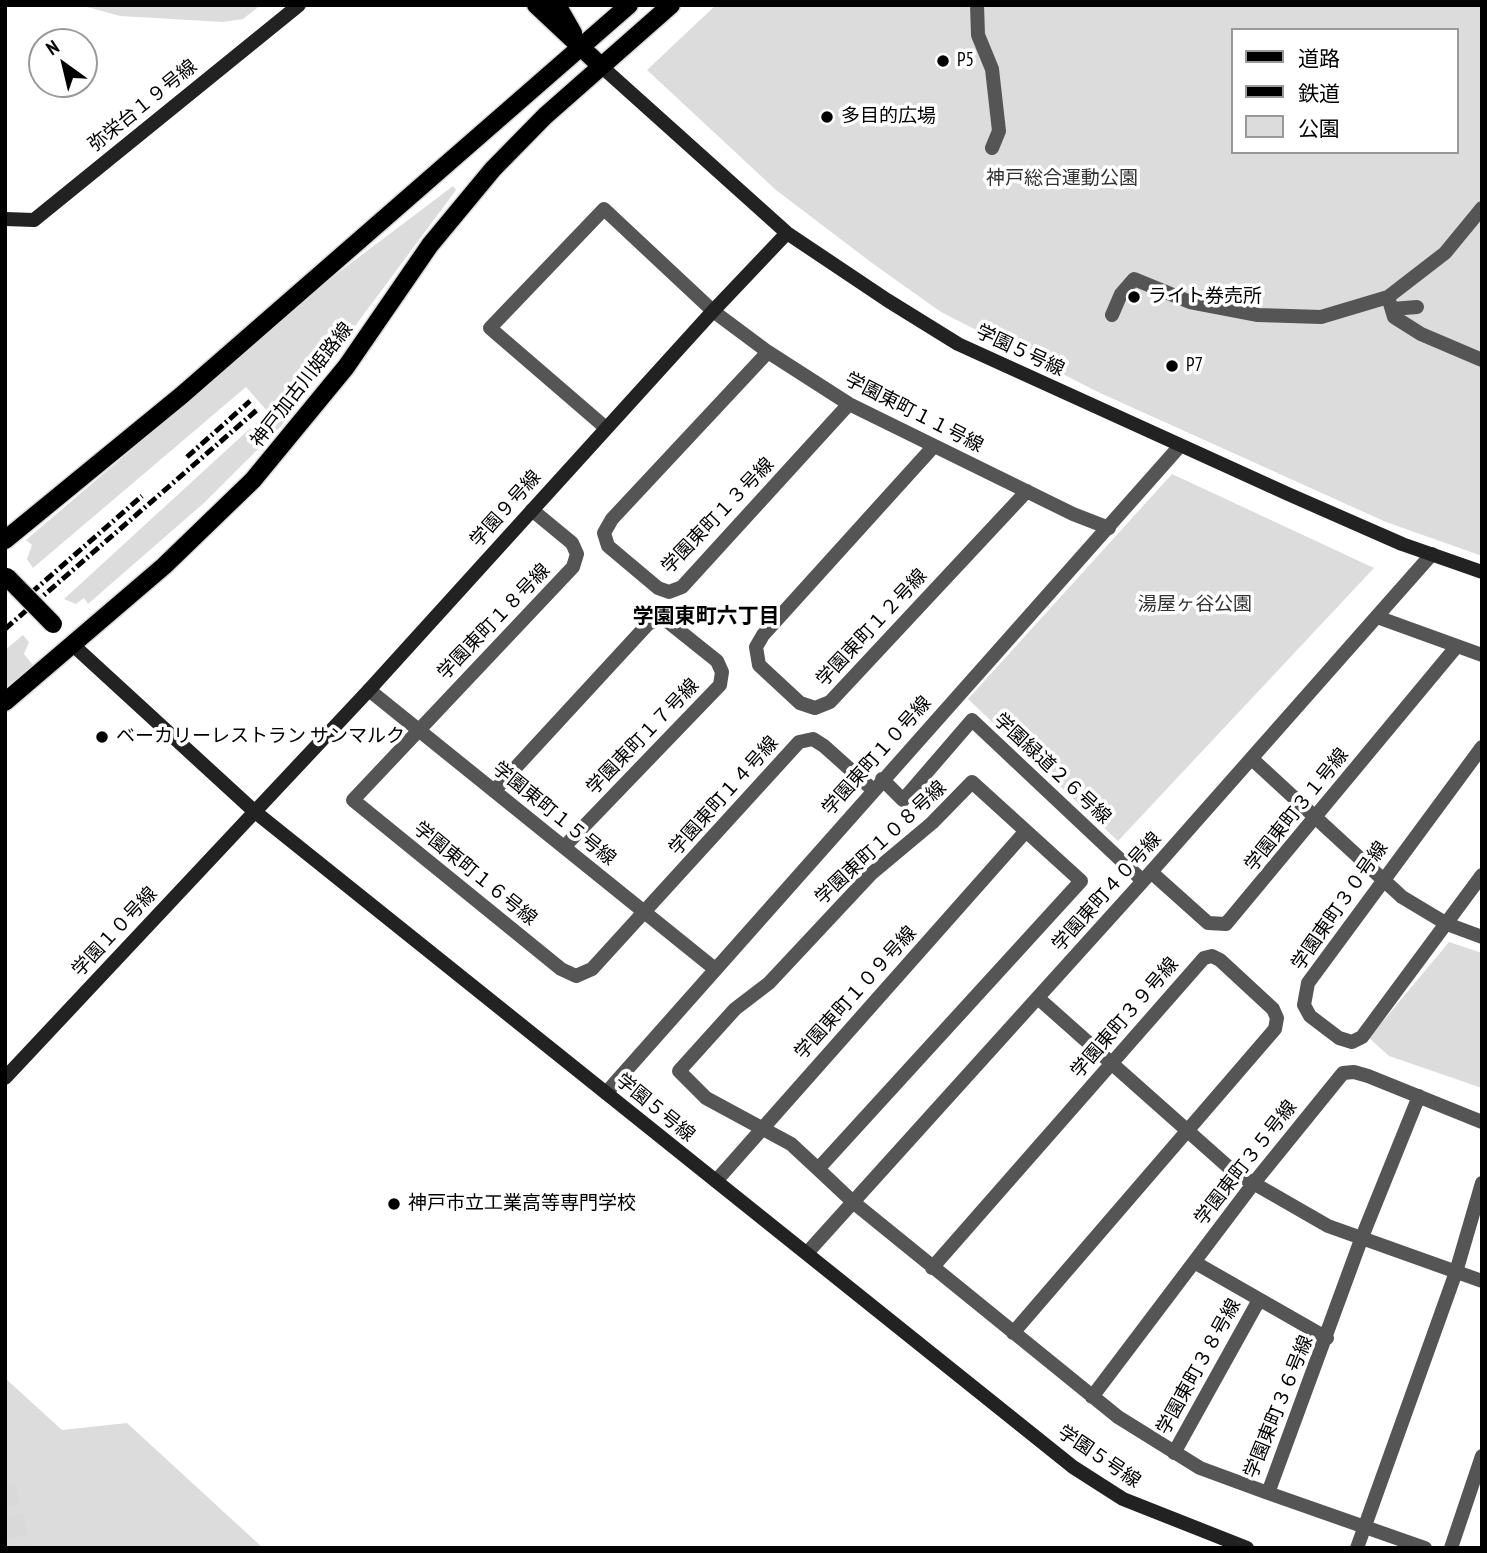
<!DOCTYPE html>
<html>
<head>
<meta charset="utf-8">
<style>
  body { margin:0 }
  #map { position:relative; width:1487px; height:1553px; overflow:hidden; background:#fff; font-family:"PT Sans Narrow","Noto Sans JP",sans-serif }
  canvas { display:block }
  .frame { position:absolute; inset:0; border:7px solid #000; pointer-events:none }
  .legend { position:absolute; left:1231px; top:28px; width:228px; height:126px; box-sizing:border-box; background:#fff; border:2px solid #999; margin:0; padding:9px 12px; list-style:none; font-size:21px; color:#000 }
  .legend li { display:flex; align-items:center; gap:14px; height:35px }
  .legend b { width:35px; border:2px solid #999 }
  .north { position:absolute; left:28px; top:28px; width:70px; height:70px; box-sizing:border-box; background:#fff; border:2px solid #999; border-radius:50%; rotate:326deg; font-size:19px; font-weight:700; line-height:28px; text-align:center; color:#000 }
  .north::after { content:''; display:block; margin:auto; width:24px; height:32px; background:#000; clip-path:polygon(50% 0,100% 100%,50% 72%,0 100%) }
</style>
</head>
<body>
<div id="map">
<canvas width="1487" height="1553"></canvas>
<div class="frame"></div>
<ul class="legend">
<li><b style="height:9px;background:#000"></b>道路</li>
<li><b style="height:9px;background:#000"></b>鉄道</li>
<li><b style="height:19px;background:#dcdcdc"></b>公園</li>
</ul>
<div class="north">N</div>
</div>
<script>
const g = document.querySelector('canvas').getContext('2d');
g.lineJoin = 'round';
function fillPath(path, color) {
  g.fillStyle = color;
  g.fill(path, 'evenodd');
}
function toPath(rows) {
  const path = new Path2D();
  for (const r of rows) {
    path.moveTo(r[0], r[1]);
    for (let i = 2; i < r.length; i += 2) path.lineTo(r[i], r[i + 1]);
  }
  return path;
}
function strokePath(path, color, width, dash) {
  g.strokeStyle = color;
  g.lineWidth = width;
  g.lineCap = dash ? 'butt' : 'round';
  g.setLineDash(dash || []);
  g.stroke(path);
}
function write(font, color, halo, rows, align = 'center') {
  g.font = font + ' "PT Sans Narrow","Noto Sans JP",sans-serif';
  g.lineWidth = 7;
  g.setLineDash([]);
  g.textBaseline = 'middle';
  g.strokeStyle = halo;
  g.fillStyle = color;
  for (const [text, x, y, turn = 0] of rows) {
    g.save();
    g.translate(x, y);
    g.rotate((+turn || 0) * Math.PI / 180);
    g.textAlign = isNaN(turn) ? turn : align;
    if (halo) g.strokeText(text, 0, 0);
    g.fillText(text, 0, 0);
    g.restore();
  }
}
fillPath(toPath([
  [80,5,261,5,243,19,223,22,120,16],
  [716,5,1482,5,1482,556,1386,522,1098,392,941,312,872,263,776,190,647,70],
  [1233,30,1457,30,1457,152,1233,152],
  [453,186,456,190,281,426,205,502,88,604,84,598,76,604,64,599,268,412,246,387,33,568,27,559,32,545,26,540,338,273],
  [1172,474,1374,568,1118,841,968,699],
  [23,635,29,642,24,654,33,665,5,688,5,650],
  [1449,942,1482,953,1482,1088,1389,1056,1369,1038],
  [5,1378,62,1430,127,1423,263,1548,5,1548]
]), '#dcdcdc');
strokePath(toPath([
  [5,1486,20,1548]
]), '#d9d9d9', 21, [21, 10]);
const primary = toPath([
  [536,5,601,66],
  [557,5,573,33],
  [5,540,182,395,629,5],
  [5,702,164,566,253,480,346,367,430,245,493,169,545,116,671,5]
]);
strokePath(primary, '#dbdbdb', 21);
strokePath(toPath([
  [977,5,978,35,992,69,999,131,992,148],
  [1482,208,1445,253,1388,297,1394,317,1421,334,1482,360],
  [1392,309,1417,307],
  [1112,315,1121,294,1134,279,1190,302,1258,315,1321,317,1388,297],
  [768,352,612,519,604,533,608,546,658,588,669,592,682,587,849,404],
  [606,428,490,328,604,209,713,311,768,352,849,404,1073,514,1109,528],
  [934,446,763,635,756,647,759,665,800,703,815,708,830,702,1027,491],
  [532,510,572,543,577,554,573,567,353,800,561,969,576,976,592,969,799,742,813,739,824,746,872,789],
  [1377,617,1482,655],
  [369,690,715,969],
  [1482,747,1308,983,1304,1005,1310,1016,1339,1038,1352,1042,1362,1037,1482,875],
  [1252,759,1402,897,1447,924,1482,937],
  [882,779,903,800,972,720,1143,881],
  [494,791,648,624,658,619,667,621,717,661,722,672,720,685,564,847],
  [1151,872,1208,923,1226,924,1457,646],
  [1038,998,1234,1172,1328,1226,1482,1281],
  [606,1093,1179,447],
  [818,1169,1081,881,972,782,932,823,871,874,769,983,735,1009,679,1071,706,1098,791,1144,818,1169,853,1202,1118,1417,1200,1468,1268,1493,1362,1237,1419,1096],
  [716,1181,1026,831],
  [807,1253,1143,881,1432,554],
  [1194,1262,1327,1338],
  [932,1268,1204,958,1212,956,1220,960,1273,1009,1277,1018,1275,1029,1013,1333],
  [1092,1397,1253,1184,1343,1073,1354,1072,1368,1076,1482,1122],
  [1174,1453,1259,1300],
  [1268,1493,1425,1548],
  [1357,1548,1456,1272,1482,1183],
  [1451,1548,1482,1456]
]), '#555', 14);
strokePath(toPath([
  [601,66,787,233,887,300,958,344,1288,494,1402,544,1482,572],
  [5,219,34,220,299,5],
  [73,645,254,811,1073,1467,1123,1499,1247,1548],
  [5,1078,369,690,713,311,787,233]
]), '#222', 14);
strokePath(primary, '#000', 18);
strokePath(toPath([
  [187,457,250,401],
  [31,593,142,496],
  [5,629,258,409]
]), '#000', 5, [10, 3.5, 2, 3.5]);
const primaryBridge = toPath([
  [7,577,53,624]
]);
strokePath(primaryBridge, '#dbdbdb', 21, []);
strokePath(primaryBridge, '#000', 18);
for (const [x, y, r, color] of [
  [943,61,7,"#000"],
  [827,117,7,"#000"],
  [1134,297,7,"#000"],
  [1172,366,7,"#000"],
  [102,737,7,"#000"],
  [394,1204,7,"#000"]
]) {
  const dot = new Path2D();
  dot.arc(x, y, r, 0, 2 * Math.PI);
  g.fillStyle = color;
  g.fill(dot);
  strokePath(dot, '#fff', 2.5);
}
write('19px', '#000', '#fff', [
  ["P5",957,61],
  ["多目的広場",841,117],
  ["ライト券売所",1148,297],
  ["P7",1186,366],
  ["ベーカリーレストラン サンマルク",116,737],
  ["神戸市立工業高等専門学校",408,1204]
], 'left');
write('19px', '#000', '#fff', [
  ["弥栄台１９号線",143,106,-39],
  ["学園５号線",1020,351,25],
  ["神戸加古川姫路線",302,385,-52],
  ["学園東町１１号線",914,413,27],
  ["学園９号線",506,509,-48],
  ["学園東町１３号線",718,516,-46],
  ["学園東町１８号線",494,622,-46],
  ["学園東町１２号線",872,628,-47],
  ["学園東町１７号線",643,737,-46],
  ["学園東町１０号線",877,756,-48],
  ["学園緑道２６号線",1052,769,43],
  ["学園東町１４号線",724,796,-48],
  ["学園東町３１号線",1297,810,-51],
  ["学園東町１５号線",554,814,39],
  ["学園東町１０８号線",881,843,-43],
  ["学園東町１６号線",475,874,39],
  ["学園東町４０号線",1107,892,-48],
  ["学園東町３０号線",1340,906,-55],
  ["学園１０号線",115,932,-47],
  ["学園東町１０９号線",856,993,-48],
  ["学園東町３９号線",1125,1018,-49],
  ["学園５号線",655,1108,39],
  ["学園東町３５号線",1246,1163,-52],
  ["学園東町３８号線",1199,1367,-61],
  ["学園東町３６号線",1279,1407,-68],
  ["学園５号線",1099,1457,34]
]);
write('19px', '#333', '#fff', [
  ["神戸総合運動公園",1062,179],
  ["湯屋ヶ谷公園",1195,605]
]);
write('bold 21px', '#000', '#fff', [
  ["学園東町六丁目",706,617]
]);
</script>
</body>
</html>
